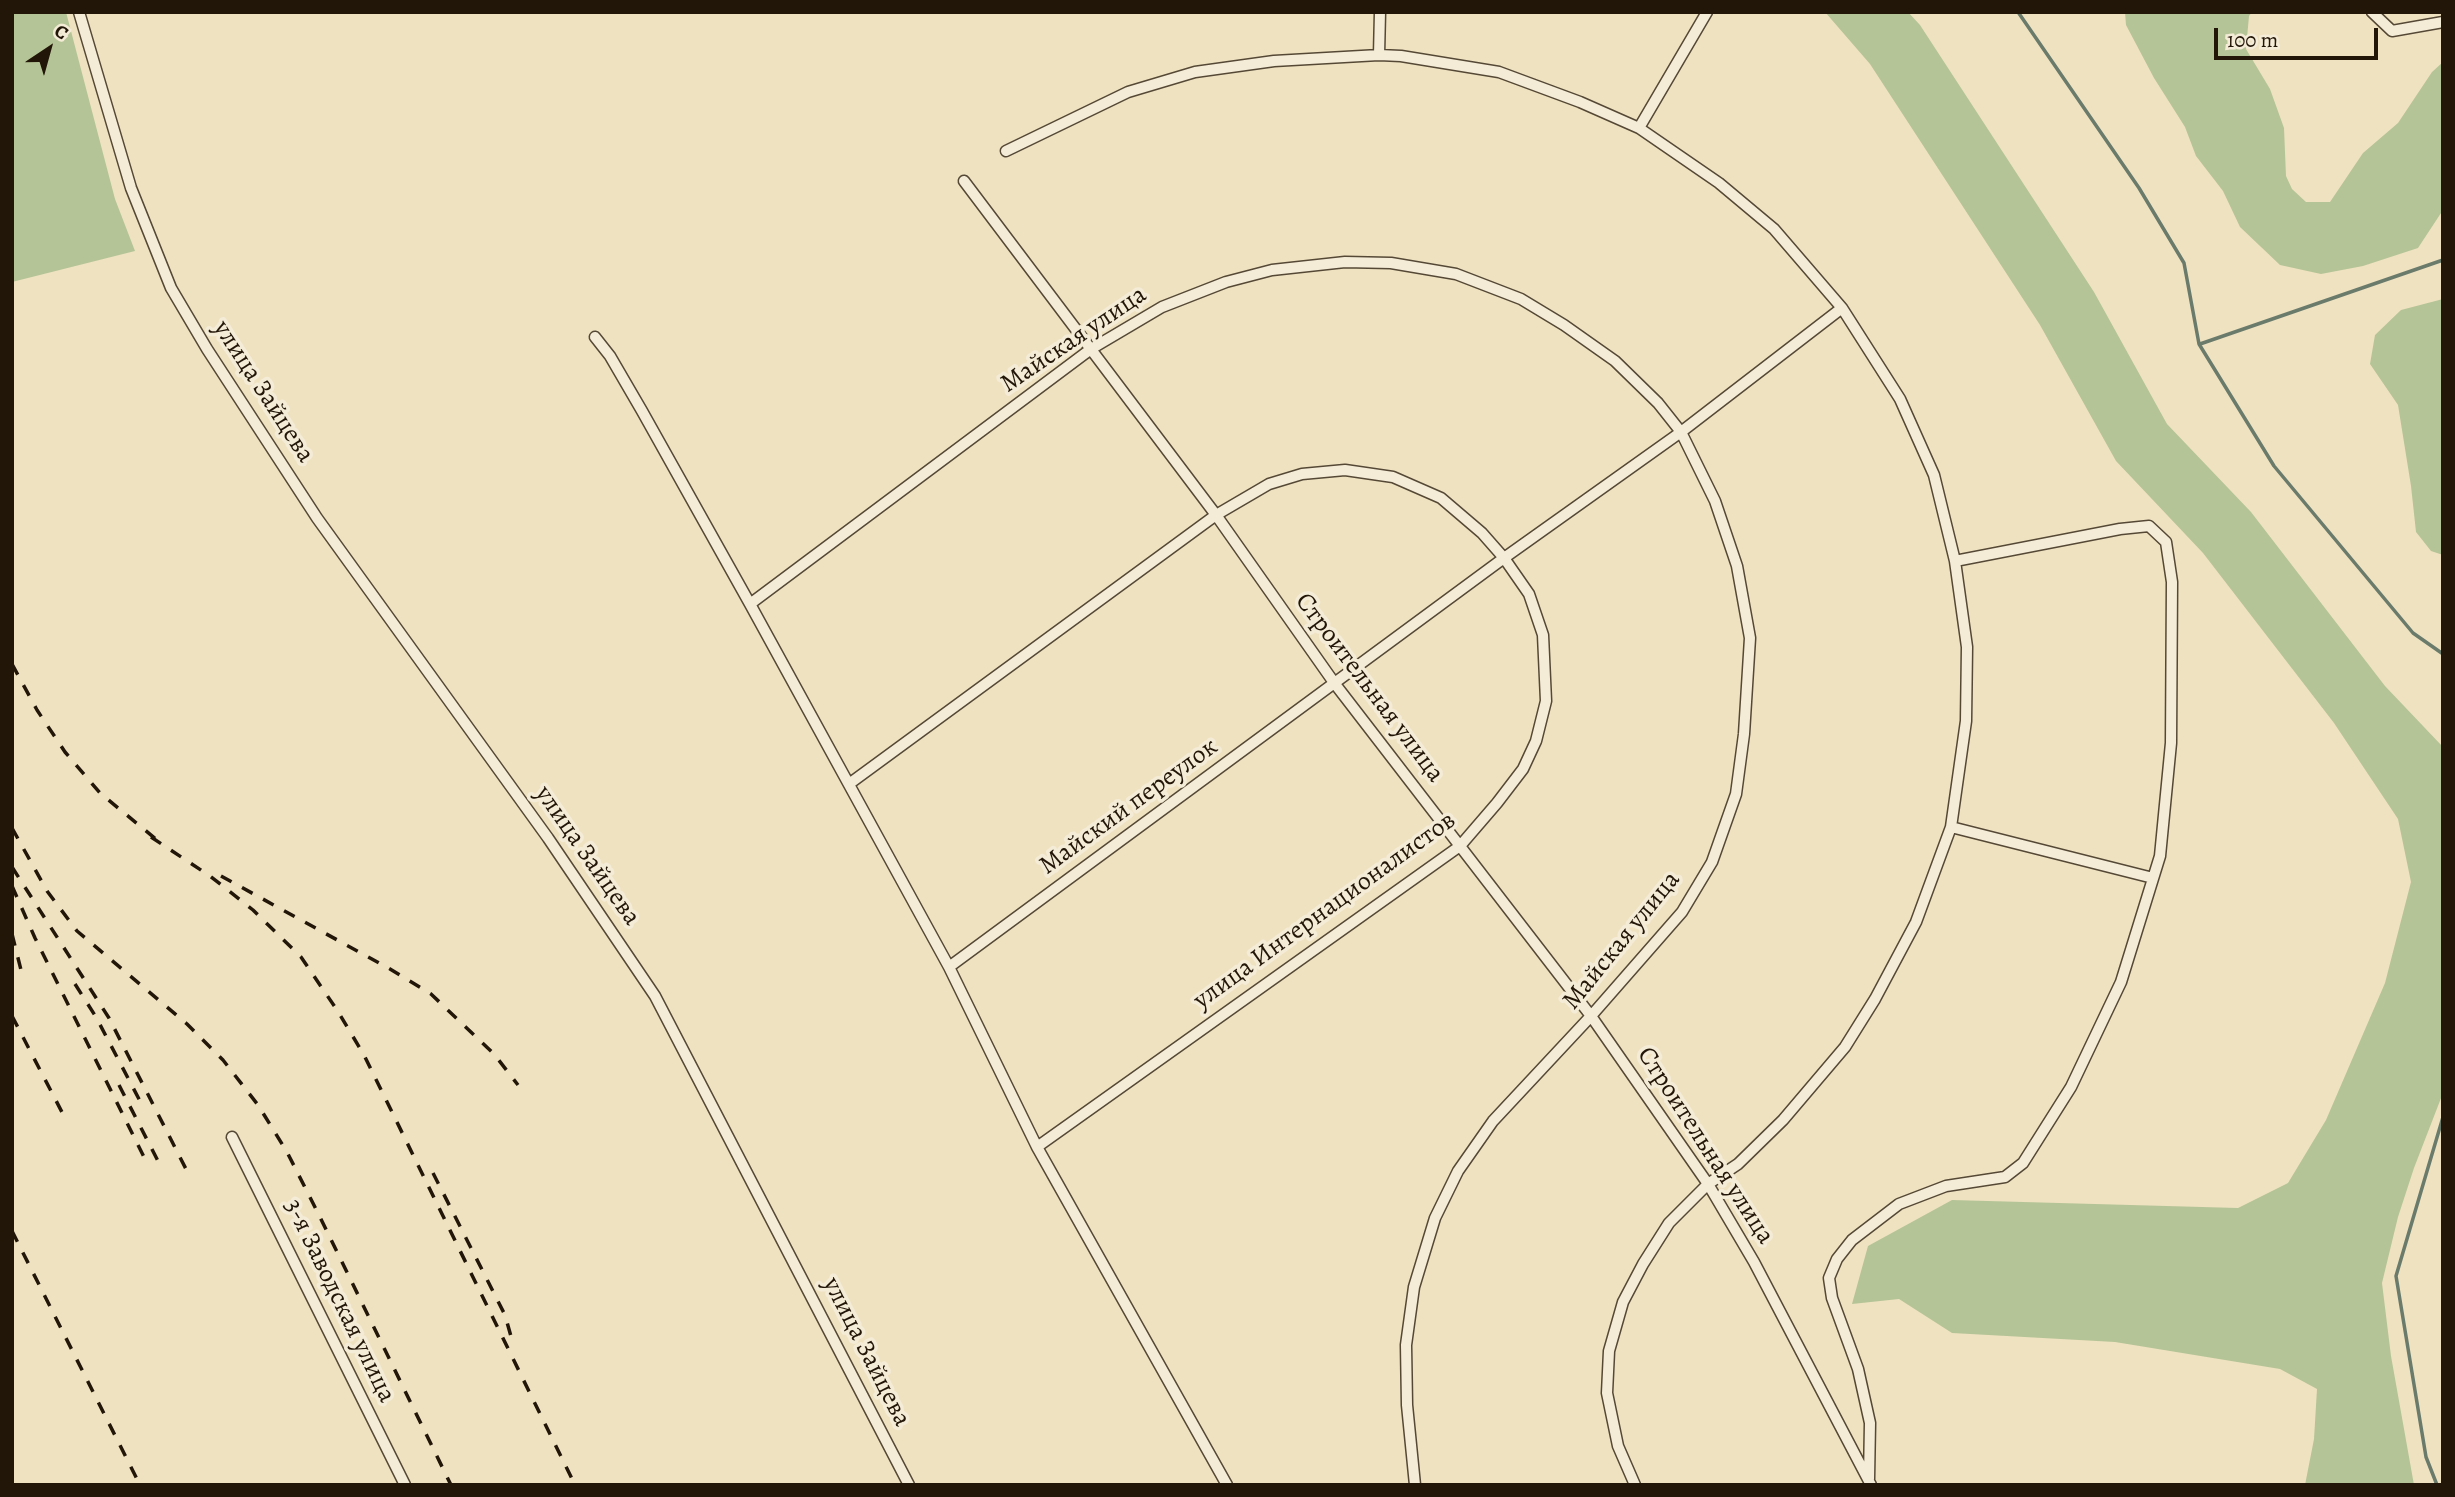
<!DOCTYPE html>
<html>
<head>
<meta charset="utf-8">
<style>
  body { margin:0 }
  #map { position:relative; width:2455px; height:1497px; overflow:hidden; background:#efe2c1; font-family:Alegreya,serif }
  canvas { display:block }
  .frame { position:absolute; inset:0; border:14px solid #221608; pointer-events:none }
  .north { position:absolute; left:14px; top:14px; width:70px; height:70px; -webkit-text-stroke:5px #f5ecd7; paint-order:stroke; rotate:36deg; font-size:19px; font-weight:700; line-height:28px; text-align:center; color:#221608 }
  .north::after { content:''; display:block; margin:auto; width:24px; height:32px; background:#221608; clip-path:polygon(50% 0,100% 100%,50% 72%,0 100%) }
  .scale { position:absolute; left:2214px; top:28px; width:164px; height:32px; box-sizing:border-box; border:4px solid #221608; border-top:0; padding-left:9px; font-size:21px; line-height:24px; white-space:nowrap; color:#221608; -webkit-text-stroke:5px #f5ecd7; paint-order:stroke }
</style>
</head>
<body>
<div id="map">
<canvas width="2455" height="1497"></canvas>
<div class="frame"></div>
<div class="north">С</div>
<div class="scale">100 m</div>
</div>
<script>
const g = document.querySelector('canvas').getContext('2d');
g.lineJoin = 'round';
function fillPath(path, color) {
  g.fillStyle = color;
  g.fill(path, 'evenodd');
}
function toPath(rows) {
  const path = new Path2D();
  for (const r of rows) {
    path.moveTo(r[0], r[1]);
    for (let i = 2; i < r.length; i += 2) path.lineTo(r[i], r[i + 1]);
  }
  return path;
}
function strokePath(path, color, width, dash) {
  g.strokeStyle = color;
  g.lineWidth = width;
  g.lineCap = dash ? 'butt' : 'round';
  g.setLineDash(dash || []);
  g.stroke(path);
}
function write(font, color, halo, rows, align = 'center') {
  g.font = font + ' Alegreya,serif';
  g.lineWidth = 7;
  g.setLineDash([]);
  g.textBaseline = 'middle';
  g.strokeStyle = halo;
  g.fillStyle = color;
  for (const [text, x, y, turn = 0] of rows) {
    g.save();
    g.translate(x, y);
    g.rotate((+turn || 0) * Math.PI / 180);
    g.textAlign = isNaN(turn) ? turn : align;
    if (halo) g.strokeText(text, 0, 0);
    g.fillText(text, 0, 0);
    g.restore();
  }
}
fillPath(toPath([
  [12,12,66,12,115,199,135,251,12,282,14,105],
  [1825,12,1908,12,1920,25,2094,292,2167,424,2251,512,2385,686,2443,747,2443,1093,2414,1168,2398,1217,2382,1283,2391,1356,2414,1485,2305,1485,2314,1439,2317,1389,2280,1369,2115,1342,1952,1333,1899,1299,1852,1304,1868,1246,1952,1200,2238,1208,2288,1183,2326,1120,2385,983,2411,882,2398,819,2334,723,2203,553,2116,461,2040,325,1870,64],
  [2125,12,2252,12,2249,16,2246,49,2270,89,2284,128,2286,176,2292,189,2306,202,2330,202,2363,153,2398,123,2432,72,2443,62,2443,210,2418,248,2363,266,2321,274,2280,265,2240,227,2223,191,2196,156,2185,127,2154,78,2126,25],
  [2443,299,2443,555,2431,551,2416,532,2411,486,2398,405,2370,364,2375,335,2401,310]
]), '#b5c496');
strokePath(toPath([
  [2018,12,2139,188,2184,263,2199,344,2274,466,2413,633,2443,654],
  [2200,344,2443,260],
  [2437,1485,2426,1457,2396,1276,2443,1117]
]), '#6b7b6b', 3.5);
const minor = toPath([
  [79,12,131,188,171,288,207,349,317,518,548,838,655,996,909,1485],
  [2372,12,2392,31,2443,22],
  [1379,55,1380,12],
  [1639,128,1707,12],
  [1006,151,1128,92,1195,72,1274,61,1379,55,1401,56,1499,72,1580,102,1639,128,1719,183,1774,229,1842,308,1900,399,1934,475,1955,561,1967,647,1966,721,1951,827,1916,922,1875,999,1845,1047,1783,1120,1738,1164,1708,1184,1669,1223,1643,1264,1623,1302,1609,1351,1607,1393,1618,1446,1635,1485],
  [964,181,1216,515,1335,684,1591,1016,1708,1184,1754,1262,1871,1485],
  [595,337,610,356,642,411,750,604,949,967,1037,1147,1227,1485],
  [750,604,1091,349,1162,307,1226,282,1272,270,1345,262,1391,263,1456,274,1521,299,1564,325,1615,361,1658,403,1681,432,1715,501,1737,566,1750,638,1744,734,1736,794,1712,862,1682,912,1591,1016,1493,1121,1458,1171,1435,1218,1414,1287,1406,1345,1407,1405,1415,1485],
  [849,784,1216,515,1269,484,1302,474,1345,470,1393,477,1441,498,1482,533,1504,558,1529,594,1543,635,1546,701,1536,741,1523,769,1497,803,1460,846,1037,1147],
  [1951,827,2153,878],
  [949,967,1504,558,1681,432,1842,308],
  [232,1137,405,1485],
  [1869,1479,1870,1423,1858,1369,1832,1298,1829,1278,1837,1259,1852,1240,1899,1204,1946,1186,2005,1177,2023,1163,2071,1087,2121,982,2160,856,2171,743,2172,582,2166,542,2149,526,2120,529,1955,561]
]);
strokePath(minor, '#554936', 13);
strokePath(minor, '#f5ecd7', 10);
strokePath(toPath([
  [12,664,37,710,65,752,100,793,157,840],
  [12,828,47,891,77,931,187,1024,223,1060,258,1105,287,1152,319,1215,451,1485],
  [151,837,210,876,253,910,301,957,337,1010,364,1055,575,1485],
  [12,867,109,1018,187,1171],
  [221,876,390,969,431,994,494,1054,518,1085],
  [12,886,35,938,148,1165],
  [12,934,22,974],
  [75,984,96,1017,140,1101],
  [12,1016,64,1116],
  [119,1085,158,1161],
  [433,1173,505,1315,512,1340],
  [12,1231,140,1485]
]), '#221608', 3.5, [12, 12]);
write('26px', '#221608', '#f5ecd7', [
  ["Майская улица",1074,340,-34],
  ["улица Зайцева",263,392,57],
  ["Строительная улица",1369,688,53],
  ["Майский переулок",1129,807,-36],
  ["улица Зайцева",587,856,55],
  ["улица Интернационалистов",1325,911,-36],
  ["Майская улица",1622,941,-51],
  ["Строительная улица",1705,1146,57],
  ["3-я Заводская улица",339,1301,64],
  ["улица Зайцева",866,1352,63]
]);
</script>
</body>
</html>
